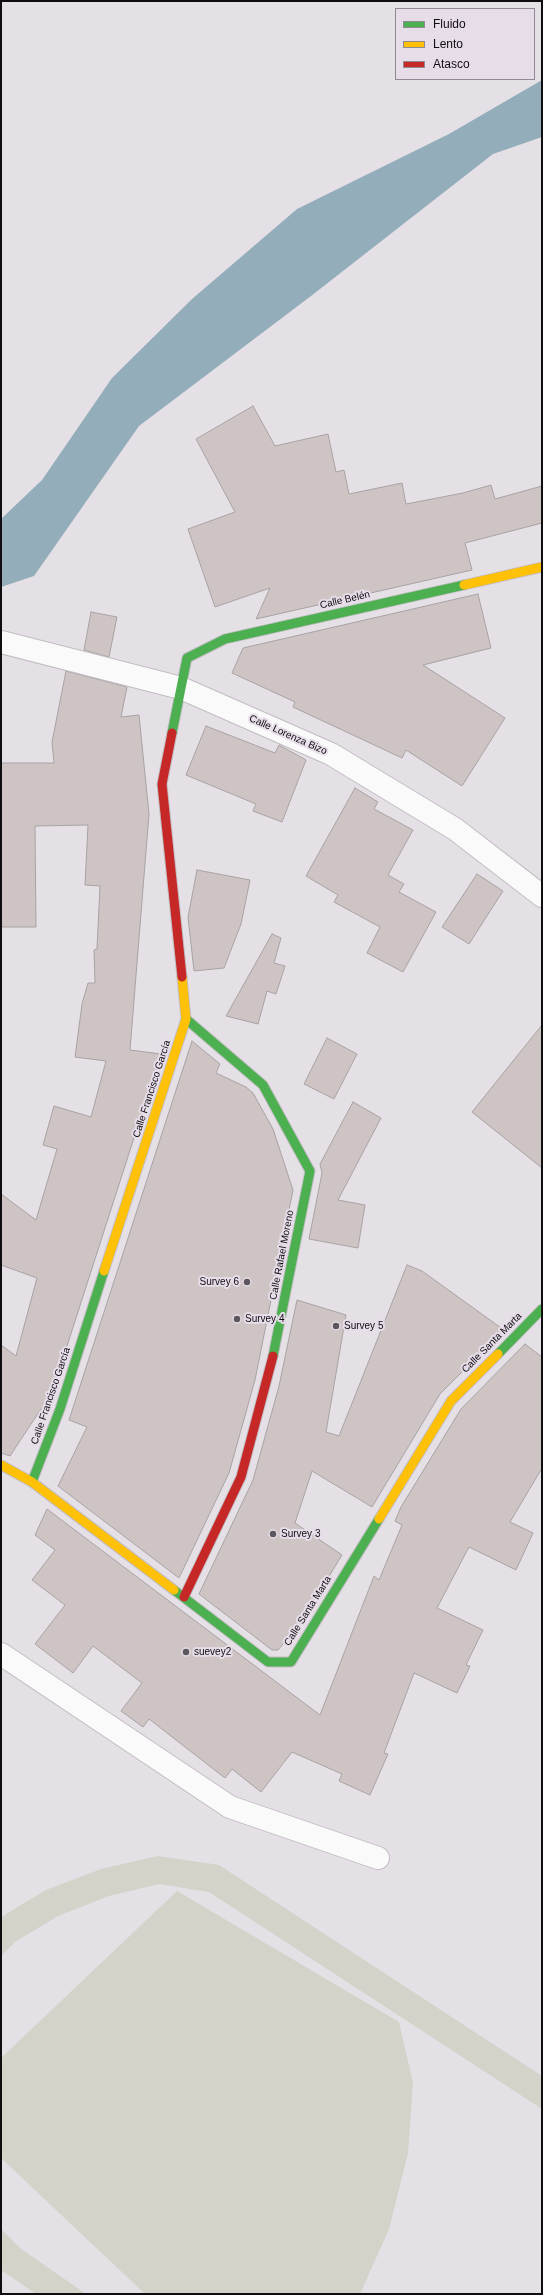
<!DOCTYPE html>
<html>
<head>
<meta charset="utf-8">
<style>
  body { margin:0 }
  #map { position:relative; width:543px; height:2295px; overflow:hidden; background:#e5e0e6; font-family:Helvetica,sans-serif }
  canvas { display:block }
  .frame { position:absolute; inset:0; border:2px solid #100d11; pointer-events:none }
  .legend { position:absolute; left:395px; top:8px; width:140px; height:72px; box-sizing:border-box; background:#e6dde9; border:1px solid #908a93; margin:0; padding:5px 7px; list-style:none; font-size:12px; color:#100d11 }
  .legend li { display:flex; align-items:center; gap:8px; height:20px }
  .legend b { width:20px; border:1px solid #908a93 }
</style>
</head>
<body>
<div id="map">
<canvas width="543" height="2295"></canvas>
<div class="frame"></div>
<ul class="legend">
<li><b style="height:5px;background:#4caf50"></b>Fluido</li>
<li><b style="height:5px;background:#ffc107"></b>Lento</li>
<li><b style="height:5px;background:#c62828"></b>Atasco</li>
</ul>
</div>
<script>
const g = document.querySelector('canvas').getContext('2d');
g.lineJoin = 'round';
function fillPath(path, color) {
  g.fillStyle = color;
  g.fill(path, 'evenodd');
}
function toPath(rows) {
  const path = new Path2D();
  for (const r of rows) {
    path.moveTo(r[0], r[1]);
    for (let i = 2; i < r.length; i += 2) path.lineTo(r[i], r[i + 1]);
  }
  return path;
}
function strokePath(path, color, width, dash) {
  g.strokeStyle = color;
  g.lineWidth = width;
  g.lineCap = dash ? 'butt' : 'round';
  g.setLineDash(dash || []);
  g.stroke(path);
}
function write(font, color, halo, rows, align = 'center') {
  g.font = font + ' Helvetica,sans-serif';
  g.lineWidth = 4;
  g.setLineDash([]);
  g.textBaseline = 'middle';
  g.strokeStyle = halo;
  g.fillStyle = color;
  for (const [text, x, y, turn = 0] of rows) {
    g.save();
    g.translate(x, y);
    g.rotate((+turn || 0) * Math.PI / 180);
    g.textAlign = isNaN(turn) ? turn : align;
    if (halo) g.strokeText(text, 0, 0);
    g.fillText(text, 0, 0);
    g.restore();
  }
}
fillPath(toPath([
  [158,1856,219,1865,542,2076,542,2109,209,1892,159,1884,109,1896,58,1916,15,1942,1,1956,1,1917,46,1890,101,1869],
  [177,1891,399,2022,413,2083,408,2153,389,2229,360,2294,145,2294,1,2158,1,2058],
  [1,2229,20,2248,86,2294,36,2294,1,2270]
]), '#d3d3c9');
fillPath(toPath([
  [542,80,542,137,493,154,311,296,139,426,34,576,1,587,1,519,42,480,112,378,192,299,297,209,449,134]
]), '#93adbb');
const building = toPath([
  [253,406,275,446,328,434,336,472,344,470,349,494,402,483,406,504,463,493,491,485,495,499,542,486,542,523,465,543,472,570,256,619,270,588,215,607,188,529,235,512,196,439,253,406],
  [478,594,491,648,423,665,505,718,462,786,406,750,402,758,293,707,295,702,232,673,243,648,478,594],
  [91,612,117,617,109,657,84,650,91,612],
  [66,671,127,687,121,717,139,715,149,814,130,1050,161,1054,48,1405,46,1411,41,1409,10,1456,1,1453,1,1345,16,1356,37,1278,1,1265,1,1194,36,1220,57,1149,43,1145,54,1106,91,1117,106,1061,75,1057,82,1004,88,983,95,983,94,950,97,949,100,886,85,885,88,825,35,826,36,927,1,927,1,763,54,763,52,742,66,671],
  [206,726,275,753,279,745,306,760,282,822,253,811,256,804,186,775,206,726],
  [355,788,378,802,374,809,413,830,388,875,404,884,399,892,436,912,403,972,367,953,380,927,334,902,338,895,306,876,355,788],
  [197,870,250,880,241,924,224,968,194,971,188,917,197,870],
  [477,874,503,891,469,944,442,927,477,874],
  [272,934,281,938,274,963,285,966,276,994,267,991,258,1024,226,1016,272,934],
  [542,1025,542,1168,472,1112,542,1025],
  [327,1038,357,1054,334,1099,304,1084,327,1038],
  [192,1041,220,1064,216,1073,246,1087,253,1093,273,1129,293,1190,255,1380,229,1473,179,1578,58,1486,87,1427,69,1420,192,1041],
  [353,1102,381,1118,338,1200,365,1205,358,1248,309,1239,322,1173,320,1164,353,1102],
  [407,1265,422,1271,504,1330,440,1394,372,1507,312,1471,295,1523,342,1555,300,1624,278,1650,272,1650,199,1594,253,1480,279,1386,297,1300,346,1315,326,1432,339,1436,407,1265],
  [525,1344,542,1357,542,1468,510,1522,533,1533,516,1570,469,1547,437,1608,483,1630,466,1665,470,1666,457,1693,414,1673,384,1753,388,1754,370,1795,339,1781,342,1774,292,1752,261,1792,232,1769,225,1778,149,1719,143,1727,121,1711,142,1683,93,1646,73,1673,35,1644,65,1605,32,1580,55,1550,35,1535,47,1509,320,1715,374,1576,379,1580,402,1525,395,1521,401,1507,461,1409,525,1344]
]);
fillPath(building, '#cec4c4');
strokePath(building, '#a7a2a3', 1);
const street = toPath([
  [1,642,181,688,331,754,455,829,542,896],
  [1,1654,230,1807,378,1858]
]);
const fast = toPath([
  [172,733,187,658,225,639,464,585],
  [186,1019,263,1085,310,1171,273,1356],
  [498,1354,542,1309],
  [32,1482,60,1409,104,1271],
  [174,1590,268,1662,291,1662,379,1519]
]);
const slow = toPath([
  [464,585,542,567],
  [104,1271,186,1019,182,977],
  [1,1465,32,1482,174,1590],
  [379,1519,451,1401,498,1354]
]);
const jam = toPath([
  [172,733,162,784,182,977],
  [184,1597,241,1477,273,1356]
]);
strokePath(street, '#c1bdc2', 24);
strokePath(fast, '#c1bdc2', 11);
strokePath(slow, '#c1bdc2', 11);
strokePath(jam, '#c1bdc2', 11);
strokePath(street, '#fbfafb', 22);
strokePath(fast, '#4caf50', 9);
strokePath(slow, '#ffc107', 9);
strokePath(jam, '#c62828', 9);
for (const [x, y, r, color] of [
  [247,1282,4,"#5b575c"],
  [237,1319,4,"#5b575c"],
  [336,1326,4,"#5b575c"],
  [273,1534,4,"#5b575c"],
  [186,1652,4,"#5b575c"]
]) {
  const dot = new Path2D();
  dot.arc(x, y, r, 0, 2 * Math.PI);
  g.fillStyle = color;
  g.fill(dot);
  strokePath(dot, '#e6dde9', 1.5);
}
write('10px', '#100d11', '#e6dde9', [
  ["Calle Belén",345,600,-13],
  ["Calle Lorenza Bizo",288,735,24],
  ["Calle Francisco García",152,1089,-72],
  ["Calle Rafael Moreno",282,1255,-79],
  ["Calle Santa Marta",492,1343,-45],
  ["Calle Francisco García",51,1396,-71],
  ["Calle Santa Marta",308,1611,-58]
]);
write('10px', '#100d11', '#e6dde9', [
  ["Survey 6",239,1282,"right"],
  ["Survey 4",245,1319],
  ["Survey 5",344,1326],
  ["Survey 3",281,1534],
  ["suevey2",194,1652]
], 'left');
</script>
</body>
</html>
